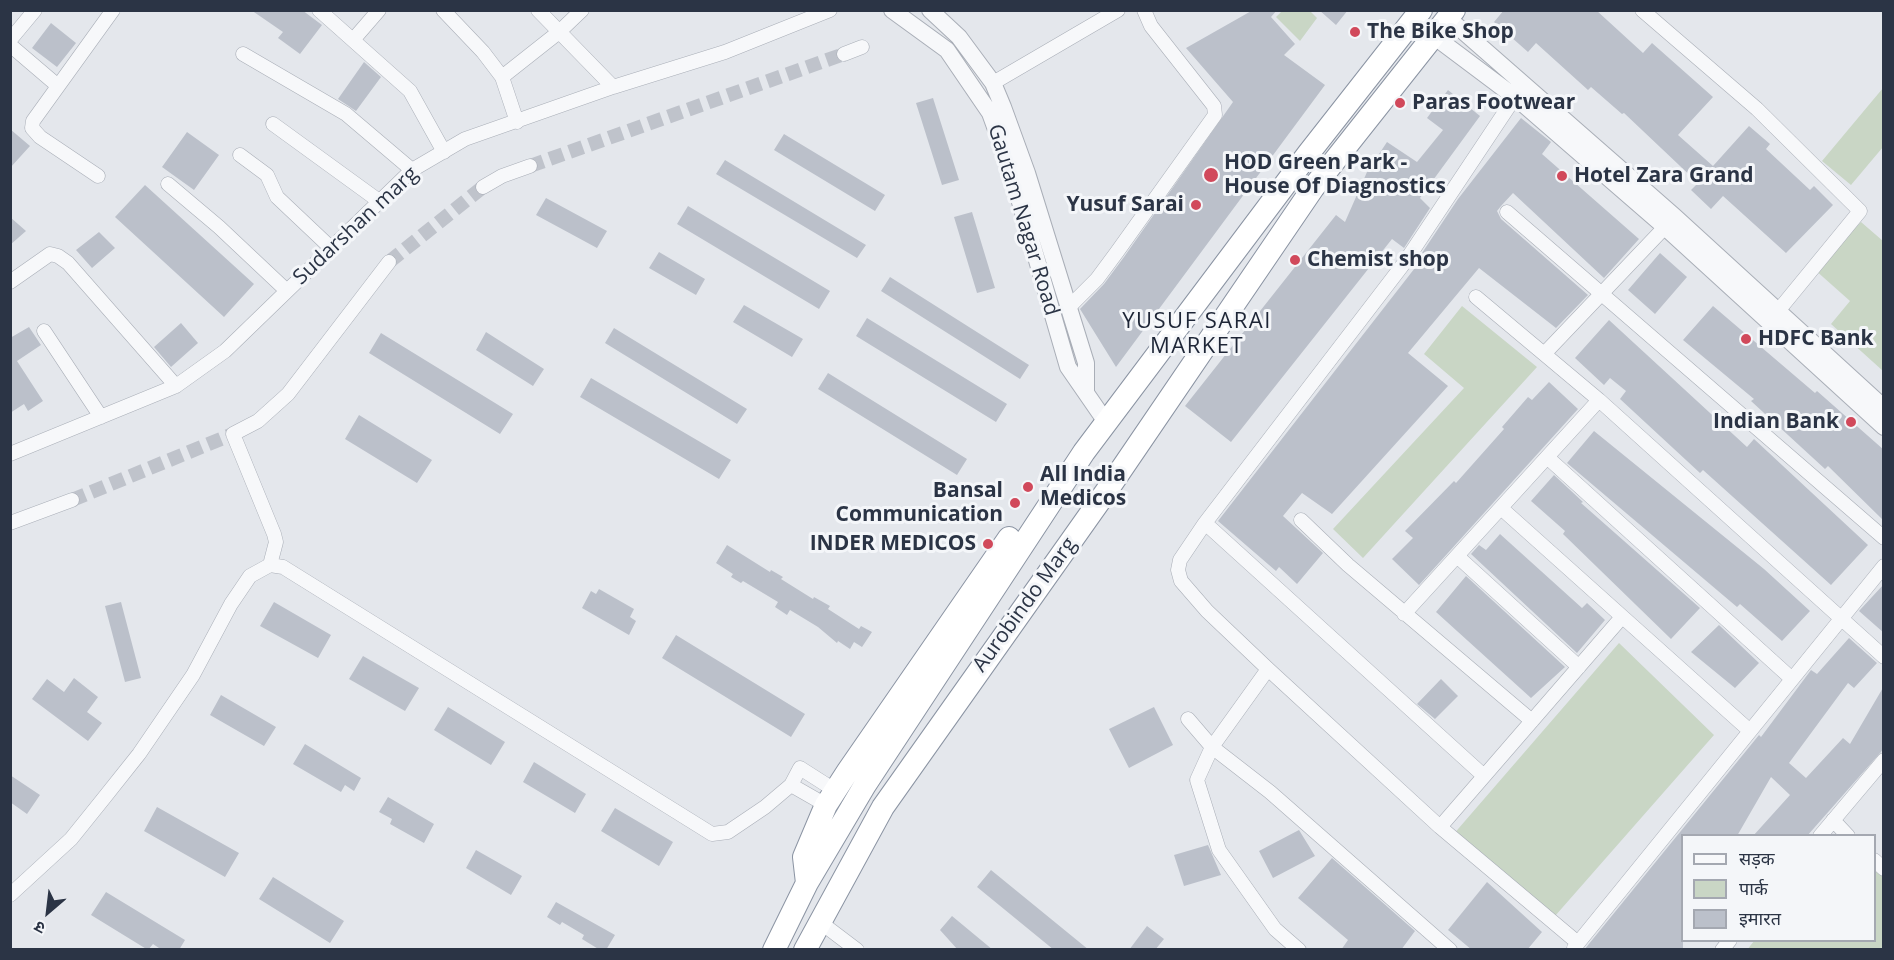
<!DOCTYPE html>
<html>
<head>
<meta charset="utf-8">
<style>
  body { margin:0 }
  #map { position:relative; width:1894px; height:960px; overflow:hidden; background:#e4e7ec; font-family:"Open Sans","Noto Sans Devanagari",sans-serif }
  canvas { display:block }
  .frame { position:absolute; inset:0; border:12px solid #2b3445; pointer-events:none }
  .legend { position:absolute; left:1681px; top:834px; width:195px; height:108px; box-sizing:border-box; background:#f4f6f9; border:2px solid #a4a8b1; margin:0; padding:8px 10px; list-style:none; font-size:18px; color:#2b3445 }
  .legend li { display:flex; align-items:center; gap:12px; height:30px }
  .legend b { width:30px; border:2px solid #a4a8b1 }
  .north { position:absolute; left:18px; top:882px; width:60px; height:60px; -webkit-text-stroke:4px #f4f6f9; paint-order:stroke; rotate:208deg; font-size:16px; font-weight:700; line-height:24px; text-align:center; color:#2b3445 }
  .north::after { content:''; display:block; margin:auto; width:21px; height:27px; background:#2b3445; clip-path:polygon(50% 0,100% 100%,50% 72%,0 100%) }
</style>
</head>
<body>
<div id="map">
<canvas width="1894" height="960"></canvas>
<div class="frame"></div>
<ul class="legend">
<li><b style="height:8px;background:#f7f8fa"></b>सड़क</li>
<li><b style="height:16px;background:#c9d6c5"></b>पार्क</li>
<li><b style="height:16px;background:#bbc0ca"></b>इमारत</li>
</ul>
<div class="north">उ</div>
</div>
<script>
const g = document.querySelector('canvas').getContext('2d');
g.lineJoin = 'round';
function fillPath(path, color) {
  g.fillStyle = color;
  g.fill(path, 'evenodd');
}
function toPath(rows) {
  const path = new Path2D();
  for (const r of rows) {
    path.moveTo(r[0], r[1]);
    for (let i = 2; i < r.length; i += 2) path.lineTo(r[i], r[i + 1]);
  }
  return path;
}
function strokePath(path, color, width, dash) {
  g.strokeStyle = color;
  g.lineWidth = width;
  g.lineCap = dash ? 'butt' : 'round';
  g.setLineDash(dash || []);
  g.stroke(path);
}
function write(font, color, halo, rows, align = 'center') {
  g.font = font + ' "Open Sans",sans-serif';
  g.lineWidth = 6;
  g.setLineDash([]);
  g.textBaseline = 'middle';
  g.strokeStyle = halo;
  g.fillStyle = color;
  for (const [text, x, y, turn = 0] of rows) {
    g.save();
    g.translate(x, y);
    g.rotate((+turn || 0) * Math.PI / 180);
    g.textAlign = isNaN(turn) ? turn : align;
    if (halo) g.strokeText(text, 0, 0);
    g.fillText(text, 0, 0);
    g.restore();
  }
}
fillPath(toPath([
  [1309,10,1317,18,1300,41,1276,17,1282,11],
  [1883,88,1883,147,1851,185,1822,161],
  [1861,222,1883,241,1883,371,1831,324,1850,301,1814,269],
  [1462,306,1537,367,1363,558,1333,529,1464,388,1424,354],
  [1619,643,1714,735,1548,924,1452,836],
  [1875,860,1883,869,1883,949,1747,950,1754,941,1874,940]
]), '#c9d6c5');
fillPath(toPath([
  [251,10,302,10,322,25,300,54,278,38,283,32],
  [1253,10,1277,10,1271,17,1295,44,1284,55,1325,85,1116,367,1080,309,1104,284,1124,257,1233,102,1186,48],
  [1319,10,1348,10,1336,25],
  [1504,10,1596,10,1643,53,1652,43,1713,97,1678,135,1713,166,1749,126,1770,144,1766,149,1810,190,1814,186,1833,205,1786,253,1723,196,1711,209,1691,190,1698,183,1624,113,1622,114,1591,87,1588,90,1536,43,1528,52,1494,22],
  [51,23,76,43,57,67,32,48],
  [364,62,381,77,356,111,338,99],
  [1448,90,1480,116,1420,198,1430,208,1404,248,1392,239,1231,442,1185,406,1336,215,1345,222,1367,172,1387,142,1417,162,1443,130,1427,118],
  [933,98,959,180,942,185,916,103],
  [1521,118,1551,142,1542,154,1639,239,1604,278,1513,193,1501,206,1497,211,1501,219,1588,295,1556,328,1479,268,1408,353,1448,386,1332,514,1302,493,1283,516,1323,553,1297,584,1279,567,1276,571,1218,521,1418,264,1416,262,1458,199],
  [10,129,30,146,10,168],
  [187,132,219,155,194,190,162,167],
  [784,134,885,195,875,211,774,150],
  [725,160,866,245,857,258,716,174],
  [145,185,254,284,224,317,115,217],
  [546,198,607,231,597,248,536,215],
  [688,206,830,291,819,309,677,224],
  [972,212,995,288,977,293,954,217],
  [10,217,26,231,10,245],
  [99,232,115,248,92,268,76,250],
  [659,252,705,279,696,295,649,268],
  [1660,253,1687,277,1655,314,1628,290],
  [890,277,1029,365,1020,379,881,291],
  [744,305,803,339,792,357,733,322],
  [1713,306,1815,393,1817,391,1884,450,1884,521,1828,466,1825,469,1751,401,1754,399,1683,340],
  [867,318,1007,404,996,422,856,336],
  [1609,320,1747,447,1754,439,1868,545,1831,585,1703,470,1700,473,1620,399,1626,391,1610,378,1604,385,1575,358],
  [181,323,198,343,171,367,154,347],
  [29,327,41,345,17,361,43,401,28,411,24,404,10,413,10,338],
  [614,328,747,409,737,424,605,343],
  [486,332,544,369,533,386,476,350],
  [381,333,513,414,500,434,369,353],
  [828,373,967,459,957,475,818,389],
  [591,378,731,460,719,479,580,397],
  [1549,382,1578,409,1419,585,1392,559,1413,538,1405,531,1454,481,1456,483,1504,429,1502,427,1528,397,1532,400],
  [359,415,432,460,417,483,345,439],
  [1594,431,1764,569,1810,611,1782,641,1740,604,1737,607,1567,463],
  [1554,475,1583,502,1581,503,1700,608,1671,639,1563,534,1565,531,1531,501],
  [1500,534,1582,608,1587,603,1605,620,1577,653,1471,554,1479,545,1486,550],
  [727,545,770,572,771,570,783,577,781,579,813,599,814,597,830,606,828,609,859,629,861,626,872,632,862,647,854,642,850,649,838,641,837,643,818,627,790,610,787,615,775,607,778,602,743,581,741,583,731,577,733,574,716,563],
  [1466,576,1565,667,1531,698,1436,612],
  [1884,584,1884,633,1859,611],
  [599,589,634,609,630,617,636,621,629,635,582,608,591,591,596,594],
  [121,602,141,678,125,682,105,606],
  [274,602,331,635,318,658,260,626],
  [1719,625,1759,663,1735,688,1691,652],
  [676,635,805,714,791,737,662,658],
  [1849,638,1877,663,1854,688,1848,683,1789,763,1806,778,1843,738,1850,744,1884,686,1884,747,1881,752,1807,836,1753,836,1790,795,1771,777,1737,836,1683,836,1683,950,1584,950,1759,735,1761,737,1811,670,1817,674],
  [363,656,419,688,405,711,349,679],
  [74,678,98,697,87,712,102,723,88,741,32,699,47,679,64,692],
  [1441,679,1458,696,1435,719,1417,704],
  [221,695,276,727,264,746,210,715],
  [448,707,505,742,491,765,434,730],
  [1154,707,1173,745,1129,768,1109,729],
  [305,744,361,778,354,791,345,785,341,792,293,764],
  [534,762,586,794,575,813,523,782],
  [10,775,40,795,27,814,10,802],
  [388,797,434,824,424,843,390,824,392,819,379,812],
  [157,807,239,853,225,877,144,831],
  [615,808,673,842,659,866,601,831],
  [1299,830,1315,856,1273,878,1259,851],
  [1208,845,1221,875,1184,886,1174,855],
  [476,850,522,876,511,895,466,868],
  [1332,858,1415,931,1401,950,1341,950,1348,940,1298,898],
  [991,870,1089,950,1054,950,977,887],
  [273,877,344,921,330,943,259,899],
  [1487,882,1542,932,1527,950,1472,950,1448,930],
  [106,892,185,940,179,950,162,950,153,944,148,950,91,915],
  [556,902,615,935,606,950,600,950,582,939,584,935,562,922,560,925,547,917],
  [952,916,993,950,958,950,940,930],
  [1147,926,1164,939,1155,950,1129,950]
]), '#bbc0ca');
strokePath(toPath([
  [530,166,844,54],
  [389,262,483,187],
  [72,500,233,434]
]), '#bfc3cb', 14, [14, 7]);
const minor = toPath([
  [319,10,410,91,444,152],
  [443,10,483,52,502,77],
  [538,10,613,87],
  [1642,10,1757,109,1860,211,1778,311],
  [10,40,35,10],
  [353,40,379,10],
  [10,45,58,86],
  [243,54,346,114,412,170],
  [844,54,862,47],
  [993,83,1118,10],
  [1515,97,1405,262,1205,523,1180,560,1178,570,1181,581,1207,611,1268,669,1440,827,1578,943],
  [517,122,502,77,559,32,582,10],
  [273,124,379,201],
  [240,155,267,175,277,197,331,248],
  [98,176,40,137,32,128,33,121,113,10],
  [168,184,219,227,287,291],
  [483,187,502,176,530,166],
  [1507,212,1884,538],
  [10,282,50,254,58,256,68,263,176,386],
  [1476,297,1599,400,1884,657],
  [1069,307,1097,279,1117,252,1215,115,1214,106,1151,26,1144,10],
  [44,331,101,417],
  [1545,353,1665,227],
  [10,454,176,386,225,351,412,170,465,139,613,87,725,52,830,10],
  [1547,457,1792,679],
  [1501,508,1750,731],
  [1301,520,1348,565,1532,721],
  [10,523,72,500],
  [1205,523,1484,776],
  [1457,556,1579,667],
  [270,565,276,542,274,534,233,434,258,421,288,394,389,262],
  [1404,614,1599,400],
  [1268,669,1212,747,1197,780,1219,850,1275,929,1299,950],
  [1188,719,1212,747,1270,792,1450,950],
  [791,785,826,805],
  [1833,820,1848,836],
  [1440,827,1622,617],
  [1820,836,1884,760],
  [1874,860,1884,869],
  [10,895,71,839,104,798,139,754,193,675,231,604,250,576,270,565,283,567,712,834,728,832,765,807,791,785,800,768,836,791],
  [820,922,857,950],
  [1574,948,1884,566],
  [1722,950,1730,940]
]);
const tertiary = toPath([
  [892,10,947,50,990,113,1011,171,1068,367,1106,422],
  [930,10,959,37,993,83,1003,107,1027,173,1086,363,1086,392],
  [1448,18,1674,216,1884,408],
  [1435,37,1515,97,1665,227,1884,427]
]);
const trunk = toPath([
  [848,771,1009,538],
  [807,883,804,857,826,805,848,771,863,765],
  [774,950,807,883,865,785,1084,452,1308,154,1421,10],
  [805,950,883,807,1108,489,1313,188,1454,10]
]);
strokePath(minor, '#a9aeb7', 15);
strokePath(tertiary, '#a9aeb7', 18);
strokePath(trunk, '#8b94a3', 24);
strokePath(minor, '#f7f8fa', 14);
strokePath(tertiary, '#f7f8fa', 16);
strokePath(trunk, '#fff', 22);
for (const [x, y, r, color] of [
  [1355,32,6,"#d1495b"],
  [1400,103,6,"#d1495b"],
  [1211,175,8,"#d1495b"],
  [1562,176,6,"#d1495b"],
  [1196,205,6,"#d1495b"],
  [1295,260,6,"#d1495b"],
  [1746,339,6,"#d1495b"],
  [1851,422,6,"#d1495b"],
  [1028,487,6,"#d1495b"],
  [1015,503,6,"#d1495b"],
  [988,544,6,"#d1495b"]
]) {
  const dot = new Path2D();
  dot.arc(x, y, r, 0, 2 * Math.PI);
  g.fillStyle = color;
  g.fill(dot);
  strokePath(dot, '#f4f6f9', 2);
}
write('bold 21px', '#2b3445', '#f4f6f9', [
  ["The Bike Shop",1367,32],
  ["Paras Footwear",1412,103],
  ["HOD Green Park -",1224,163],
  ["House Of Diagnostics",1224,187],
  ["Hotel Zara Grand",1574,176],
  ["Yusuf Sarai",1184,205,"right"],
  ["Chemist shop",1307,260],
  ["HDFC Bank",1758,339],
  ["Indian Bank",1839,422,"right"],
  ["All India",1040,475],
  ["Medicos",1040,499],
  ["Bansal",1003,491,"right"],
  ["Communication",1003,515,"right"],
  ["INDER MEDICOS",976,544,"right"]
], 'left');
write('21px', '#2b3445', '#f4f6f9', [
  ["Gautam Nagar Road",1023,220,73],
  ["Sudarshan marg",356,226,-43],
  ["Aurobindo Marg",1025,605,-54]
]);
g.letterSpacing = '1.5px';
write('22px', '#1d2536', '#f4f6f9', [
  ["YUSUF SARAI",1197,322],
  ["MARKET",1197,347]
]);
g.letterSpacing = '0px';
</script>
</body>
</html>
